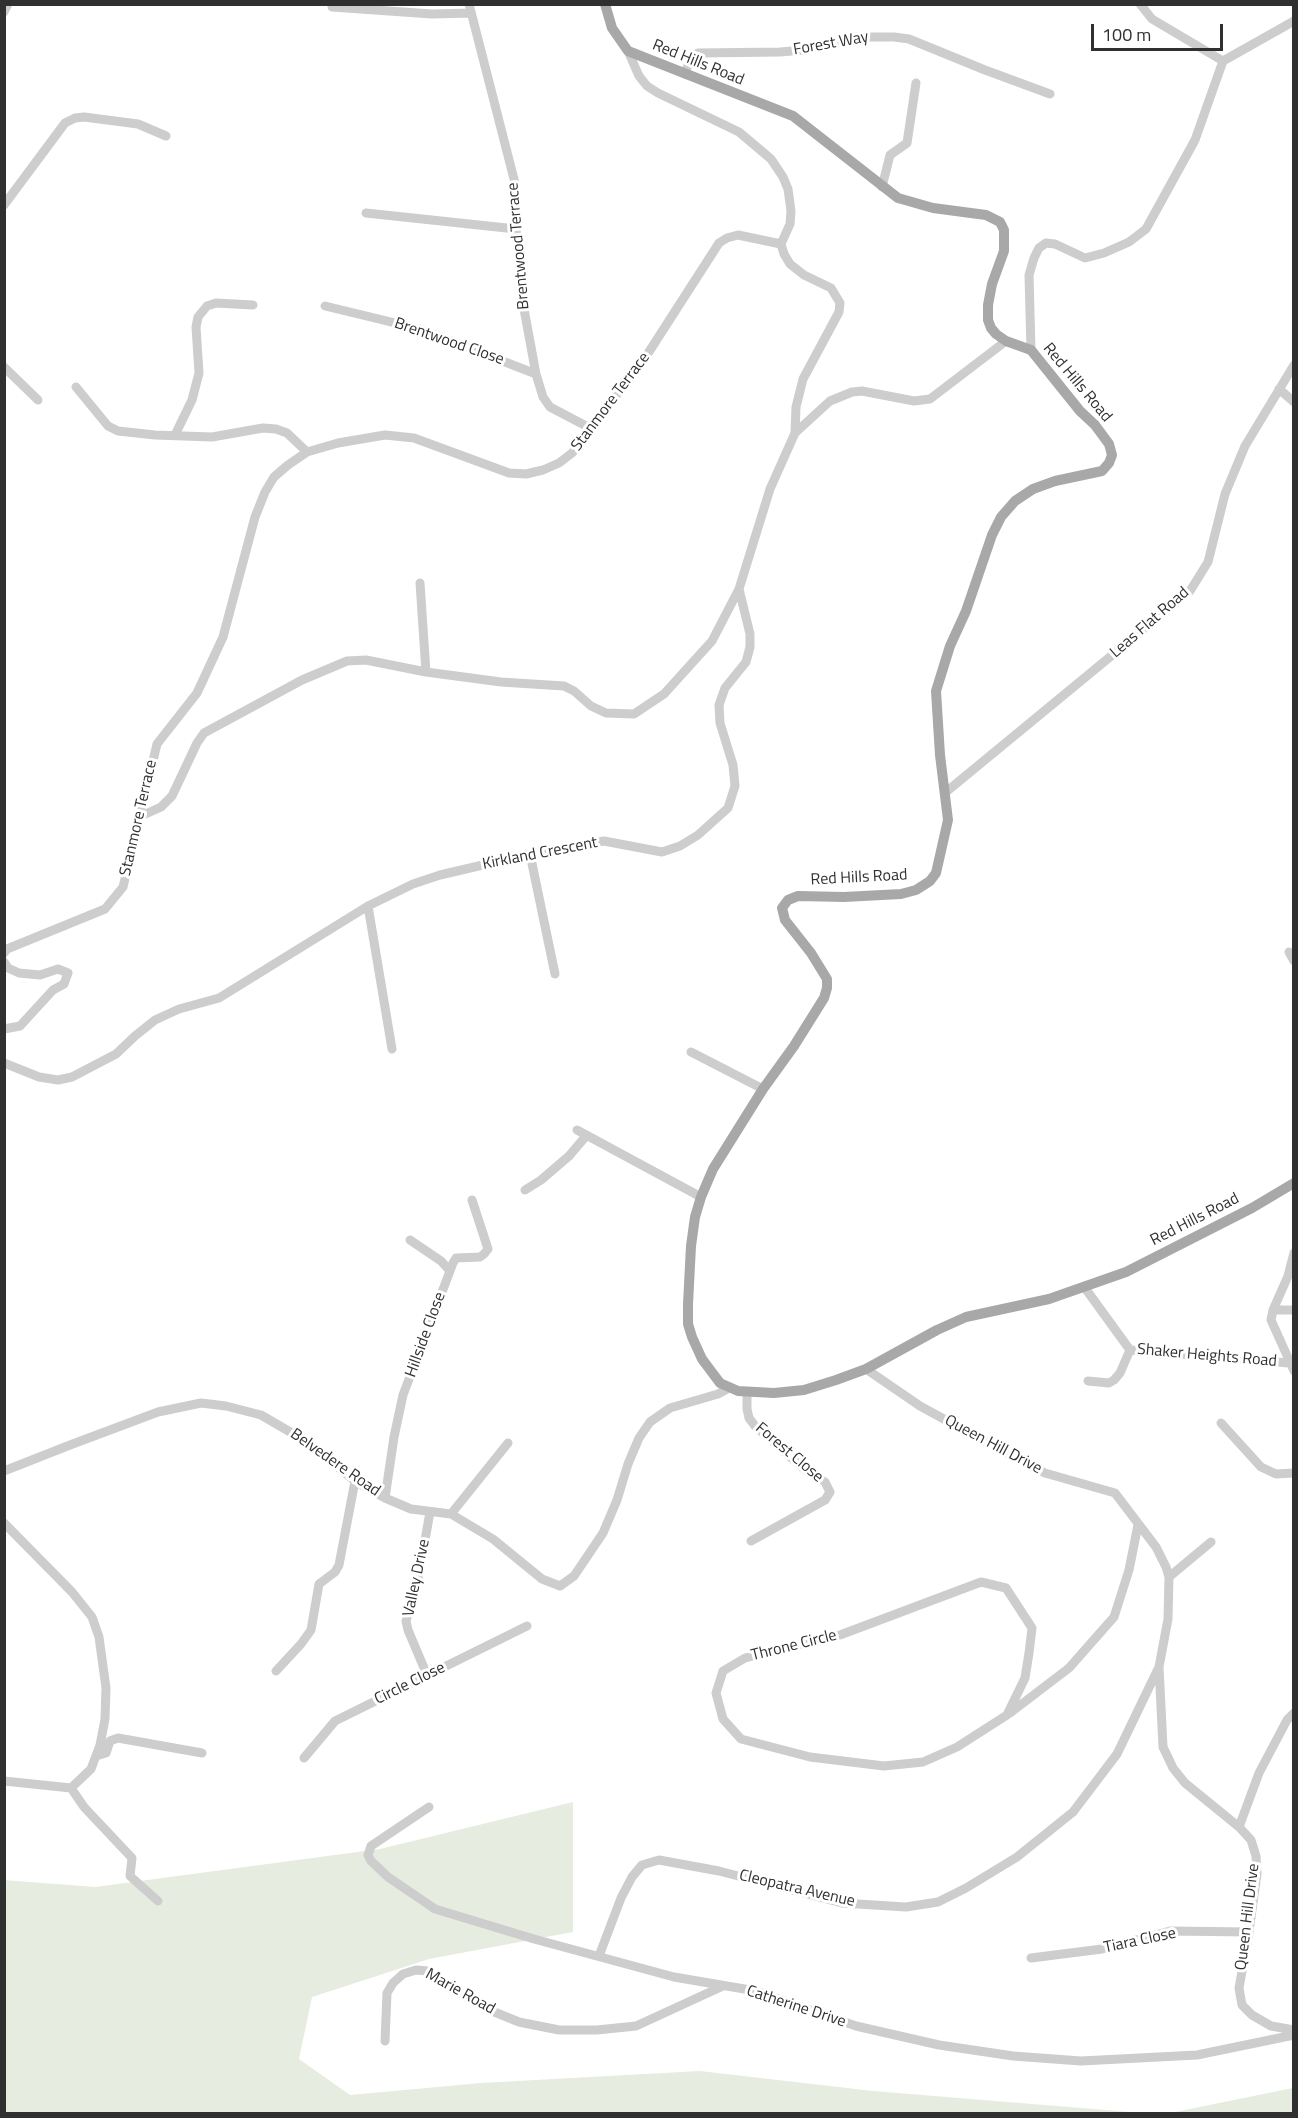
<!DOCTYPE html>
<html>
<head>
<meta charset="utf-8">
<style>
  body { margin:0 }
  #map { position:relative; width:1298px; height:2118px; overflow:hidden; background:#fff; font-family:"Titillium Web",sans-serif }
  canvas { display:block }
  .frame { position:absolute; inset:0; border:6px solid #303030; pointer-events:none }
  .scale { position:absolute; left:1091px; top:24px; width:132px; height:27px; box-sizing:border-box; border:3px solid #303030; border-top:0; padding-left:8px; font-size:18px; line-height:21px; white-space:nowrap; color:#303030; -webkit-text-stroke:4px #fff; paint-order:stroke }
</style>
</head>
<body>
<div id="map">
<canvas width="1298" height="2118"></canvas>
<div class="frame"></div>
<div class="scale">100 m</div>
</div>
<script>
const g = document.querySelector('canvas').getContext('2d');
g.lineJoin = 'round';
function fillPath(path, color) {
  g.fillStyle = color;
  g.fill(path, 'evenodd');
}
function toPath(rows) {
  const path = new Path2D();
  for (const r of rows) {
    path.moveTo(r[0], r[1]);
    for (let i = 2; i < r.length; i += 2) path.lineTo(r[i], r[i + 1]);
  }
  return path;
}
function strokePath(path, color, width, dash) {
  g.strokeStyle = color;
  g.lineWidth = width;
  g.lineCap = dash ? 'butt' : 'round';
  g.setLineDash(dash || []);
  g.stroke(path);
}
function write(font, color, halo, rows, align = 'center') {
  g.font = font + ' "Titillium Web",sans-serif';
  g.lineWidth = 6;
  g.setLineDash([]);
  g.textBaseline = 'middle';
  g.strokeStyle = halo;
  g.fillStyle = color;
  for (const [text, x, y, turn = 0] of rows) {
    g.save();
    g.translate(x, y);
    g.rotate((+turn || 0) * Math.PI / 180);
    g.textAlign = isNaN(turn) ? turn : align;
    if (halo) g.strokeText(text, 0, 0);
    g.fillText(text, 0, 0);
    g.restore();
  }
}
fillPath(toPath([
  [573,1802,573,1932,429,1959,312,1997,299,2059,350,2095,481,2083,700,2071,873,2091,1142,2113,5,2113,4,1880,95,1887,380,1849],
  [1293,2088,1293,2113,1170,2113]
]), '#e6ecdf');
strokePath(toPath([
  [469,4,515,183,516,229,524,309,536,374,543,397,550,407,590,428],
  [1140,4,1152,19,1223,61],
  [332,7,432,14,471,13],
  [4,12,8,4],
  [628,51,639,76,647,86,658,93,739,132,771,159,783,177,788,189,791,211,790,224,781,244],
  [685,74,690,59,698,53,780,52,804,50,851,37,894,37,909,39,985,70,1050,94],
  [882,187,890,155,907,143,916,83],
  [4,205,65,123,75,118,84,117,138,124,166,136],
  [366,213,516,229],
  [781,244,784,254,790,264,804,275,831,288,840,303,839,312,803,379,796,407,795,433],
  [325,306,420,329,536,374],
  [1031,350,1029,275,1034,258,1039,248,1046,243,1055,244,1085,258,1104,253,1129,242,1146,229,1195,140,1223,61,1294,21],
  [4,367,38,400],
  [76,387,108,426,118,431,155,435,212,437,263,428,276,429,287,433,307,452],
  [1279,389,1294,402],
  [175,435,192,400,199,373,196,327,198,317,207,306,216,303,253,305],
  [420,583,426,672],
  [946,792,1190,591,1208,562,1225,494,1245,446,1294,365],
  [139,817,161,807,172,796,197,743,204,733,302,680,347,661,366,660,426,672,501,682,564,686,574,691,591,706,606,713,634,714,664,694,712,641,739,589,770,489,795,433,830,401,852,392,862,391,914,401,930,399,1006,341],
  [530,854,555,974],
  [368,906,392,1049],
  [1289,952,1294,961],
  [4,953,7,949,105,909,123,887,157,744,197,693,223,637,255,517,265,492,274,477,288,465,307,452,338,443,385,435,414,438,509,473,526,474,543,470,559,463,572,453,645,358,719,243,727,238,738,235,781,244],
  [4,962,8,968,19,973,40,975,58,969,68,973,64,984,53,990,20,1026,4,1029],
  [691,1052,763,1089],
  [4,1063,39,1077,58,1080,72,1077,116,1054,135,1036,155,1020,179,1009,219,998,368,906,413,884,440,875,530,854,604,841,662,852,680,846,698,835,728,808,735,786,733,765,720,723,719,705,725,688,746,662,750,647,750,634,739,589],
  [577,1130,701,1197],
  [525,1190,541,1180,569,1156,586,1136],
  [410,1240,441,1261,450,1271],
  [1294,1253,1288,1276,1273,1310,1271,1320,1294,1371],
  [1085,1288,1130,1350,1289,1363],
  [1273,1310,1294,1310],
  [866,1369,920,1406,1006,1453,1045,1473,1115,1493,1156,1547,1166,1567,1169,1577,1168,1619,1159,1667,1163,1747,1173,1768,1185,1783,1239,1827,1251,1840,1256,1856,1257,1874,1249,1932,1239,1988,1242,2005,1252,2015,1271,2026,1294,2030],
  [1088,1381,1109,1383,1114,1380,1120,1373,1130,1350],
  [747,1392,747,1409,749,1418,755,1426,804,1469,825,1482,830,1492,825,1500,751,1541],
  [1221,1423,1261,1467,1276,1474,1294,1473],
  [4,1471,70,1445,158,1412,201,1403,226,1406,261,1415,304,1440,355,1481,385,1498,411,1509,451,1514,493,1539,542,1579,560,1586,574,1576,603,1533,617,1500,628,1464,639,1438,650,1422,670,1408,718,1394,729,1388],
  [385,1498,394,1437,403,1395,453,1263,456,1258,480,1257,484,1254,488,1249,472,1200],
  [451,1514,508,1443],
  [4,1523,72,1592,92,1617,99,1637,106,1688,105,1719,100,1745,91,1769,71,1788,4,1781],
  [1169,1577,1211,1542],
  [981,1582,1006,1588,1032,1628,1029,1653,1025,1678,1007,1715,957,1747,923,1762,884,1766,810,1757,741,1739,723,1719,716,1693,723,1671,745,1658,840,1635,981,1582],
  [276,1671,301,1644,311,1630,319,1584,335,1572,339,1565,355,1481],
  [427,1675,408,1630,406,1621,419,1574,430,1512],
  [1010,1713,1069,1668,1114,1617,1129,1570,1138,1525],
  [96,1756,106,1753,110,1741,118,1738,202,1753],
  [304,1758,335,1721,527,1626],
  [71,1788,84,1807,132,1858,130,1876,158,1901],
  [429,1807,371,1846,368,1855,371,1861,388,1877,435,1909,534,1939,674,1977,756,1991,856,2026,939,2045,1013,2056,1081,2061,1197,2055,1294,2035],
  [1239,1827,1259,1773,1287,1720,1294,1713],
  [599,1956,621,1898,632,1877,642,1865,659,1860,719,1871,842,1903,906,1907,938,1902,966,1888,1017,1857,1073,1812,1117,1754,1158,1669],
  [1031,1958,1102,1949,1170,1931,1249,1932],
  [385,2041,387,1993,393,1983,403,1974,416,1970,428,1971,449,1987,487,2009,519,2022,559,2030,597,2030,636,2026,723,1986]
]), '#cdcdcd', 9);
strokePath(toPath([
  [605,4,612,28,628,51,793,116,898,198,933,208,986,215,1000,222,1004,230,1004,251,992,284,988,305,988,320,991,328,996,334,1006,341,1031,350,1080,411,1095,425,1109,444,1112,455,1109,463,1102,471,1055,481,1033,489,1015,501,1001,517,992,535,966,611,950,646,936,691,940,755,948,820,936,873,930,881,916,890,901,894,844,897,798,896,788,900,782,908,785,920,811,953,827,979,827,988,824,998,794,1046,763,1089,713,1169,701,1197,695,1217,691,1246,688,1304,688,1324,692,1337,702,1359,720,1383,738,1391,774,1393,804,1390,836,1380,866,1369,937,1330,966,1317,1049,1299,1126,1272,1252,1208,1294,1183]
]), '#a8a8a8', 10);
write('16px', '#303030', '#fff', [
  ["Forest Way",831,44,-10],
  ["Red Hills Road",698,63,22],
  ["Brentwood Terrace",519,246,-95],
  ["Brentwood Close",449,342,19],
  ["Red Hills Road",1077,383,50],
  ["Stanmore Terrace",611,402,-53],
  ["Leas Flat Road",1150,623,-41],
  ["Stanmore Terrace",139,818,-77],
  ["Kirkland Crescent",540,854,-11],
  ["Red Hills Road",859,878,-3],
  ["Red Hills Road",1195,1220,-27],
  ["Hillside Close",426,1335,-70],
  ["Shaker Heights Road",1207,1356,5],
  ["Queen Hill Drive",993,1445,28],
  ["Forest Close",789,1453,40],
  ["Belvedere Road",335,1463,35],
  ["Valley Drive",417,1578,-78],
  ["Throne Circle",794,1646,-14],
  ["Circle Close",410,1684,-26],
  ["Cleopatra Avenue",797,1889,13],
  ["Queen Hill Drive",1248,1917,-83],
  ["Tiara Close",1140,1941,-12],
  ["Marie Road",460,1992,29],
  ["Catherine Drive",796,2007,18]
]);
</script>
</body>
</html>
